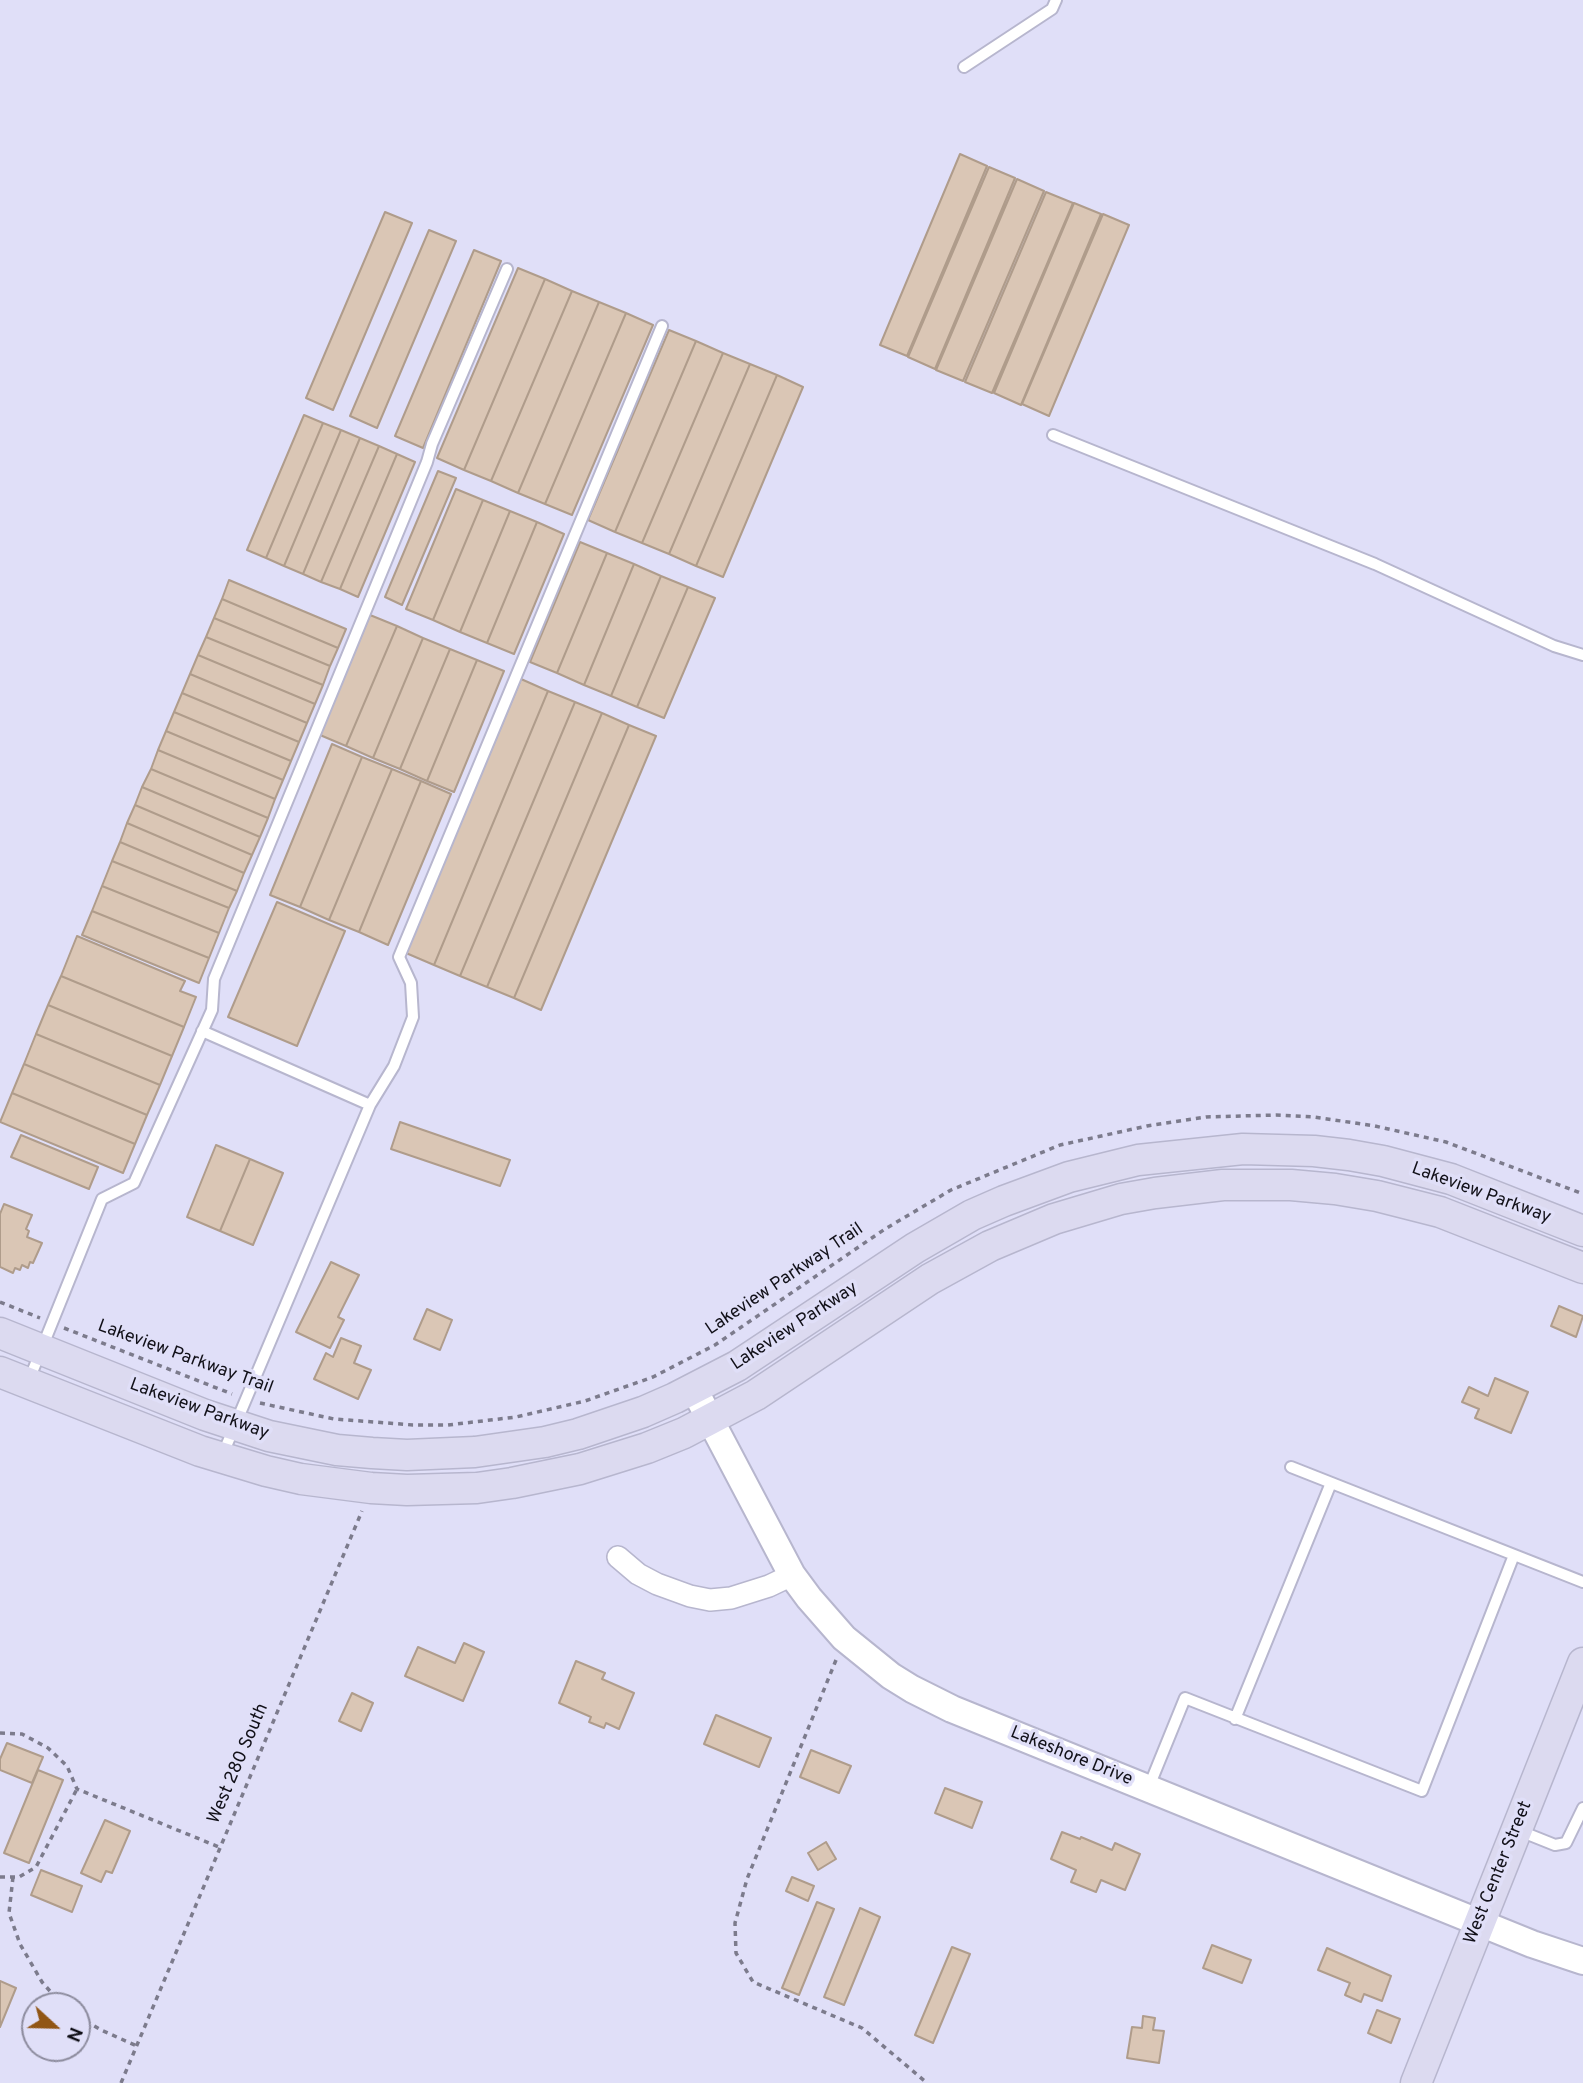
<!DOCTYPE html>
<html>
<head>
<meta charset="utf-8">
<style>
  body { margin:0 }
  #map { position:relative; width:1583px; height:2083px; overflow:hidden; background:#e0dff8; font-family:Overpass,sans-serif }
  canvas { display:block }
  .north { position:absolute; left:21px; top:1992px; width:70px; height:70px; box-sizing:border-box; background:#e0dff8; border:2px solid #8d8c9e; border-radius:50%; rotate:112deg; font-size:19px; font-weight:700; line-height:28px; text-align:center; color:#111018 }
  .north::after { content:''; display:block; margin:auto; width:24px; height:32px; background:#915615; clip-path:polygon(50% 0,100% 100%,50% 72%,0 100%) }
</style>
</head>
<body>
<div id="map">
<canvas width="1583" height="2083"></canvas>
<div class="north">N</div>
</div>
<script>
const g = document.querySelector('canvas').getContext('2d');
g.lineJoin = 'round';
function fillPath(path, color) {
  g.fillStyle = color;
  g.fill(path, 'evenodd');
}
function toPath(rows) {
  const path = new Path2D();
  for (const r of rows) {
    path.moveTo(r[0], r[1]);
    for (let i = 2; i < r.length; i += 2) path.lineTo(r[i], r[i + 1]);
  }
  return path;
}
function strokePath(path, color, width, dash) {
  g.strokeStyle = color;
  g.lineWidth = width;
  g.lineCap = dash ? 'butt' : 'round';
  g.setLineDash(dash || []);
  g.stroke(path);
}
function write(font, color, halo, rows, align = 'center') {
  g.font = font + ' Overpass,sans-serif';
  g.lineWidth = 7;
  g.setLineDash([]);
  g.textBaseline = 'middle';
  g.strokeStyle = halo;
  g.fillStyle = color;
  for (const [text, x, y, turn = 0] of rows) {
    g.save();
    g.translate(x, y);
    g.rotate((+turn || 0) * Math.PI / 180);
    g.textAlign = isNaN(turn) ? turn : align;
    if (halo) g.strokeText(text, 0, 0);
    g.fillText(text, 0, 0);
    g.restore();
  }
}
const building = toPath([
  [960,154,987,166,907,356,880,345,960,154],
  [989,167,1015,178,935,369,908,357,989,167],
  [1017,179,1044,191,963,381,936,370,1017,179],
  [1046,192,1073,203,992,393,965,382,1046,192],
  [1074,203,1101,214,1021,405,994,393,1074,203],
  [385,212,412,223,333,410,306,398,385,212],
  [1103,214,1129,225,1049,416,1022,404,1103,214],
  [429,230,456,241,377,428,350,416,429,230],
  [474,250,501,261,423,448,395,436,474,250],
  [518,268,545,279,464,470,437,458,518,268],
  [545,279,572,291,491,481,464,470,545,279],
  [572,291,599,302,518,493,491,481,572,291],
  [599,302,626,313,545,504,518,493,599,302],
  [626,313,653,325,572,515,545,504,626,313],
  [669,330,696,341,615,532,588,520,669,330],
  [696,341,723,353,642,543,615,532,696,341],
  [723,353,750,364,669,554,642,543,723,353],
  [750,364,777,375,696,566,669,554,750,364],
  [777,375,803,387,723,577,696,566,777,375],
  [304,415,323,423,266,558,247,550,304,415],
  [323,423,341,430,284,566,266,558,323,423],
  [341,430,360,438,303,574,284,566,341,430],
  [360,438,379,446,321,582,303,574,360,438],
  [379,446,397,454,340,589,321,582,379,446],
  [397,454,415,462,358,597,340,589,397,454],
  [438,471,456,478,402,605,385,597,438,471],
  [456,489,483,500,433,620,406,609,456,489],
  [483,500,510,511,460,632,433,620,483,500],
  [510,511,537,522,487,643,460,632,510,511],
  [537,522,564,534,514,654,487,643,537,522],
  [580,542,607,553,557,673,530,662,580,542],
  [607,553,634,564,584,685,557,673,607,553],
  [634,564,661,576,611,696,584,685,634,564],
  [661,576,688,587,637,707,611,696,661,576],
  [229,580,346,629,338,648,222,599,229,580],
  [688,587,715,598,664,718,637,707,688,587],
  [222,599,338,648,330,666,214,618,222,599],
  [370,615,397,626,346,746,320,735,370,615],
  [214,618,330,666,323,685,206,637,214,618],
  [397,626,423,638,373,758,346,746,397,626],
  [206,637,323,685,315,704,198,655,206,637],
  [423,638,450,649,400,769,373,758,423,638],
  [450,649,477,660,427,781,400,769,450,649],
  [198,655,315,704,307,723,190,674,198,655],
  [477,660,504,671,454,792,427,781,477,660],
  [190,674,307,723,299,742,182,693,190,674],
  [521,679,548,691,434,965,406,953,521,679],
  [548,691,575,702,460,976,434,965,548,691],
  [182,693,299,742,291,761,174,712,182,693],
  [575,702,602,713,487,987,460,976,575,702],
  [174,712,291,761,283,780,166,731,174,712],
  [602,713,629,725,514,998,487,987,602,713],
  [629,725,656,736,541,1010,514,998,629,725],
  [166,731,283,780,275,799,158,750,166,731],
  [332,744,362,757,300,907,270,895,332,744],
  [158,750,275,799,268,818,151,769,158,750],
  [362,757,392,769,329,920,300,907,362,757],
  [151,769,268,818,260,837,142,787,151,769],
  [392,769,421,781,359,932,329,920,392,769],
  [421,781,451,794,388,945,359,932,421,781],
  [142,787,260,837,252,855,135,805,142,787],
  [135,805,252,855,244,873,127,823,135,805],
  [127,823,244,873,237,891,120,842,127,823],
  [120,842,237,891,229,908,112,861,120,842],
  [112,861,229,908,219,933,102,886,112,861],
  [102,886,219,933,209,958,92,911,102,886],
  [277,902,345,931,297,1046,228,1017,277,902],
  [92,911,209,958,199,983,82,935,92,911],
  [77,936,185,981,180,991,196,997,184,1027,61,976,77,936],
  [61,976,184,1027,172,1056,48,1005,61,976],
  [48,1005,172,1056,160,1085,36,1034,48,1005],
  [36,1034,160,1085,147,1115,24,1064,36,1034],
  [24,1064,147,1115,135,1144,12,1093,24,1064],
  [12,1093,135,1144,123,1173,0,1122,12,1093],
  [400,1122,510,1160,500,1186,391,1149,400,1122],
  [21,1135,98,1167,89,1189,11,1157,21,1135],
  [216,1145,250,1159,220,1231,187,1217,216,1145],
  [250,1159,283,1173,253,1245,220,1231,250,1159],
  [4,1204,32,1215,26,1229,29,1231,27,1237,42,1243,33,1263,30,1262,28,1268,22,1265,20,1270,15,1268,13,1273,0,1267,0,1214,4,1204],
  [331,1262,359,1275,338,1317,344,1320,330,1348,296,1332,331,1262],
  [1559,1306,1583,1316,1576,1337,1551,1326,1559,1306],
  [427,1309,452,1320,440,1350,414,1339,427,1309],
  [341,1338,361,1346,354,1363,371,1370,358,1399,314,1379,326,1353,333,1357,341,1338],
  [1495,1378,1528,1392,1511,1433,1475,1418,1479,1409,1462,1402,1469,1387,1488,1396,1495,1378],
  [464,1643,484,1652,463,1701,405,1676,418,1647,455,1663,464,1643],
  [576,1661,605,1673,602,1679,634,1693,619,1729,606,1723,604,1728,589,1722,591,1717,559,1703,576,1661],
  [352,1693,373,1703,361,1731,339,1721,352,1693],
  [716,1715,771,1738,759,1767,704,1744,716,1715],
  [7,1743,43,1757,32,1783,0,1770,0,1759,7,1743],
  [811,1750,851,1766,839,1793,800,1777,811,1750],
  [38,1770,63,1780,29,1863,4,1853,38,1770],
  [945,1788,982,1802,972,1828,935,1813,945,1788],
  [105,1820,130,1831,112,1873,106,1871,101,1882,81,1873,105,1820],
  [1062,1832,1080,1839,1081,1837,1112,1850,1115,1843,1140,1854,1125,1890,1101,1880,1096,1892,1071,1882,1076,1870,1051,1859,1062,1832],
  [826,1842,836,1859,818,1870,808,1853,826,1842],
  [41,1870,82,1886,72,1912,31,1895,41,1870],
  [792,1877,814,1886,808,1901,786,1891,792,1877],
  [817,1902,834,1909,799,1995,782,1988,817,1902],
  [860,1908,880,1917,844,2005,824,1997,860,1908],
  [1212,1945,1251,1960,1242,1983,1203,1968,1212,1945],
  [952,1947,970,1954,933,2043,915,2035,952,1947],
  [1327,1948,1391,1976,1382,2001,1364,1994,1361,2002,1345,1995,1350,1983,1318,1970,1327,1948],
  [0,1981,16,1988,0,2027,0,1981],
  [1377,2010,1400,2019,1391,2043,1368,2033,1377,2010],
  [1143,2016,1155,2018,1153,2030,1164,2031,1159,2063,1127,2058,1132,2027,1142,2028,1143,2016]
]);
fillPath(building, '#dac6b5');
strokePath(building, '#af9c8b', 2);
const service = toPath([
  [964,67,1052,9,1056,0],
  [1053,435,1375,564,1554,646,1583,655],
  [202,1031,370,1105],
  [29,1380,102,1199,134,1183,212,1010,214,979,427,462,432,444,507,269],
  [222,1456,370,1105,394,1066,413,1017,411,983,399,957,662,326],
  [1291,1467,1583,1582],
  [1235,1719,1331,1483],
  [1148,1789,1185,1698,1422,1791,1514,1555],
  [1520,1831,1555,1845,1566,1843,1583,1808]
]);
const minor = toPath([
  [618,1557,638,1574,657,1584,690,1596,710,1600,731,1598,769,1586,792,1575]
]);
const tertiary = toPath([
  [694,1389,792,1575,809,1598,844,1638,891,1676,912,1689,952,1709,1532,1944,1583,1961]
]);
const secondary = toPath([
  [0,1333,205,1415,269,1436,337,1450,372,1453,407,1455,475,1452,545,1442,578,1434,643,1412,675,1398,737,1366,915,1248,972,1215,1004,1201,1069,1177,1138,1160,1243,1149,1314,1151,1349,1155,1383,1161,1451,1179,1583,1231],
  [0,1372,200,1451,266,1471,301,1479,371,1488,407,1490,477,1488,512,1483,580,1469,647,1448,684,1433,756,1395,930,1279,990,1246,1054,1219,1121,1199,1155,1193,1223,1185,1291,1185,1335,1189,1377,1196,1440,1212,1583,1268],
  [1416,2083,1583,1663]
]);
strokePath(service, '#b7b6ce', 14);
strokePath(minor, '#b7b6ce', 24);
strokePath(tertiary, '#b7b6ce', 30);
strokePath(secondary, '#b7b6ce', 33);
strokePath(toPath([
  [0,1302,40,1318],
  [64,1328,232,1394],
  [260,1403,334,1419,413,1425,448,1425,516,1417,585,1401,653,1377,715,1345,885,1229,951,1190,1060,1145,1147,1126,1206,1117,1276,1115,1314,1117,1375,1126,1446,1142,1583,1194],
  [836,1660,747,1879,735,1923,736,1953,753,1982,862,2028,927,2083],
  [0,1733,22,1734,48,1748,67,1766,77,1789,219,1847],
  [0,1877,19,1877,36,1867,77,1789],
  [13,1877,9,1913,20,1944,42,1982,63,2006],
  [77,2016,101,2030,137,2046],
  [121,2083,362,1511]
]), '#7c7b8c', 3.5, [5, 5]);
strokePath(service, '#fff', 10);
strokePath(minor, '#fff', 21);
strokePath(tertiary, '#fff', 26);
strokePath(secondary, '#dcdaf0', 30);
write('18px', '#111018', '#e0dff8', [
  ["Lakeview Parkway",1481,1194,20],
  ["Lakeview Parkway Trail",785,1280,-34],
  ["Lakeview Parkway",795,1327,-33],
  ["Lakeview Parkway Trail",185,1358,20],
  ["Lakeview Parkway",199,1410,20],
  ["Lakeshore Drive",1071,1757,22],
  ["West 280 South",239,1764,-67],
  ["West Center Street",1499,1873,-68]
]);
</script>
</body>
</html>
